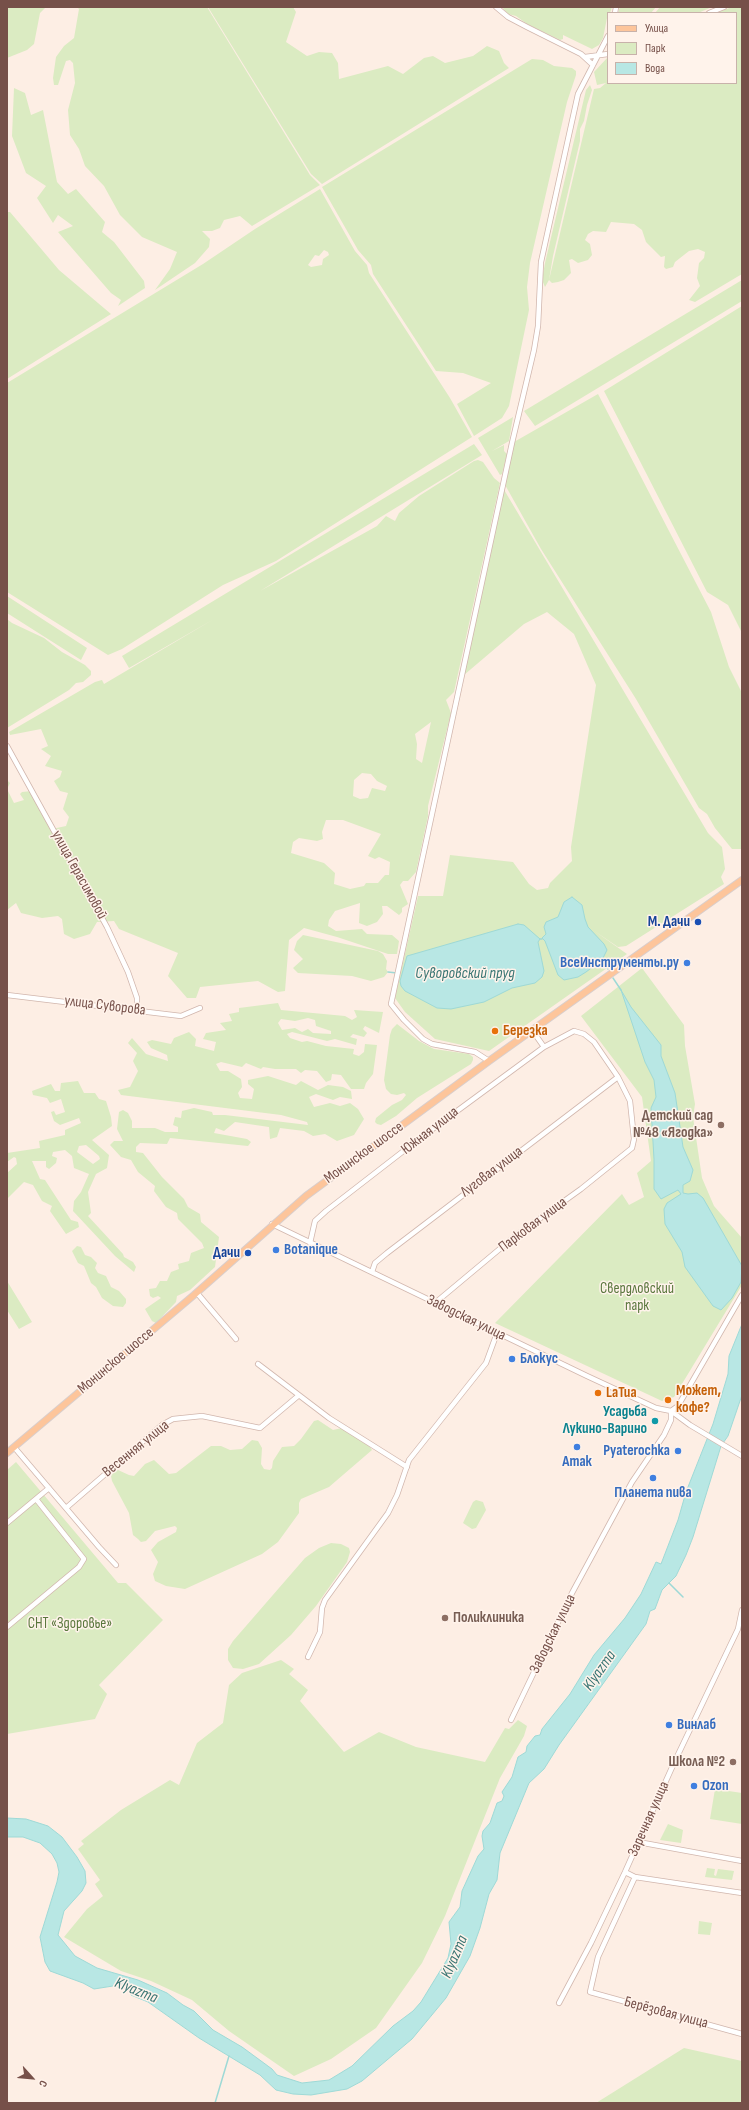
<!DOCTYPE html>
<html>
<head>
<meta charset="utf-8">
<style>
  body { margin:0 }
  #map { position:relative; width:749px; height:2110px; overflow:hidden; background:#fdeee4; font-family:"Sofia Sans Condensed",sans-serif }
  canvas { display:block }
  .frame { position:absolute; inset:0; border:8px solid #765049; pointer-events:none }
  .legend { position:absolute; left:607px; top:12px; width:130px; height:72px; box-sizing:border-box; background:#fff3eb; border:1px solid #c8b2aa; margin:0; padding:5px 7px; list-style:none; font-size:12px; color:#765049 }
  .legend li { display:flex; align-items:center; gap:8px; height:20px }
  .legend b { width:20px; border:1px solid #c8b2aa }
  .north { position:absolute; left:12px; top:2058px; width:40px; height:40px; -webkit-text-stroke:3px #fff3eb; paint-order:stroke; rotate:117deg; font-size:11px; font-weight:700; line-height:16px; text-align:center; color:#765049 }
  .north::after { content:''; display:block; margin:auto; width:14px; height:18px; background:#765049; clip-path:polygon(50% 0,100% 100%,50% 72%,0 100%) }
</style>
</head>
<body>
<div id="map">
<canvas width="749" height="2110"></canvas>
<div class="frame"></div>
<ul class="legend">
<li><b style="height:5px;background:#fdc59b"></b>Улица</li>
<li><b style="height:11px;background:#dbebc2"></b>Парк</li>
<li><b style="height:11px;background:#b8e7e4"></b>Вода</li>
</ul>
<div class="north">С</div>
</div>
<script>
const g = document.querySelector('canvas').getContext('2d');
g.lineJoin = 'round';
function fillPath(path, color) {
  g.fillStyle = color;
  g.fill(path, 'evenodd');
}
function toPath(rows) {
  const path = new Path2D();
  for (const r of rows) {
    path.moveTo(r[0], r[1]);
    for (let i = 2; i < r.length; i += 2) path.lineTo(r[i], r[i + 1]);
  }
  return path;
}
function strokePath(path, color, width, dash) {
  g.strokeStyle = color;
  g.lineWidth = width;
  g.lineCap = dash ? 'butt' : 'round';
  g.setLineDash(dash || []);
  g.stroke(path);
}
function write(font, color, halo, rows, align = 'center') {
  g.font = font + ' "Sofia Sans Condensed",sans-serif';
  g.lineWidth = 3;
  g.setLineDash([]);
  g.textBaseline = 'middle';
  g.strokeStyle = halo;
  g.fillStyle = color;
  for (const [text, x, y, turn = 0] of rows) {
    g.save();
    g.translate(x, y);
    g.rotate((+turn || 0) * Math.PI / 180);
    g.textAlign = isNaN(turn) ? turn : align;
    if (halo) g.strokeText(text, 0, 0);
    g.fillText(text, 0, 0);
    g.restore();
  }
}
fillPath(toPath([
  [7,7,46,7,40,13,34,44,27,50,7,58],
  [77,7,207,7,310,175,320,185,252,226,240,216,224,220,220,228,212,231,202,231,210,239,209,247,195,263,155,290,170,269,177,252,142,237,120,215,104,186,85,166,79,149,70,135,68,110,75,83,73,63,70,60,66,61,58,85,54,85,53,78,56,57,64,46,74,38,79,9],
  [208,7,293,7,296,12,286,42,307,56,319,52,332,53,338,63,339,79,388,66,403,74,424,58,433,56,445,63,473,56,487,46,499,51,504,63,509,68,322,184,311,174],
  [502,7,612,7,610,13,608,13,603,38,599,45,592,49,563,35,563,39,560,40,527,24,516,16,508,14],
  [620,7,656,7,651,13,618,13],
  [660,7,712,7,698,13,655,13],
  [732,7,742,7,742,274,695,302,689,300,700,286,697,278,699,263,704,258,705,252,698,249,689,251,675,262,673,267,666,269,664,267,665,256,661,257,646,242,642,230,634,224,611,222,606,232,593,231,588,234,585,240,590,244,592,255,588,260,578,263,572,259,569,260,571,273,564,280,558,282,552,283,549,280,545,287,542,280,545,263,586,90,590,85,592,90,587,105,584,121,580,129,580,141,553,256,549,280,594,89,600,88,606,83,597,85,594,72,608,57,608,83,736,83,736,13,716,13],
  [532,59,543,60,554,66,572,68,576,71,576,75,567,102,530,263,527,287,529,310,509,406,502,418,474,436,457,404,491,383,463,373,436,371,373,274,371,265,358,250,322,187],
  [14,88,25,93,31,115,43,110,57,182,68,194,76,189,105,222,102,232,114,242,144,281,145,288,118,306,121,300,111,293,58,232,73,226,58,215,53,223,37,198,46,186,26,173,12,136],
  [320,189,355,251,367,265,369,273,450,398,472,437,276,561,223,585,122,649,108,655,7,592,7,383,203,264,255,229],
  [324,250,328,252,329,255,323,259,322,265,311,267,308,265,315,255,319,256],
  [7,212,10,212,59,270,111,314,7,379],
  [742,280,742,301,535,426,524,411],
  [742,306,742,633,728,605,707,592,604,391],
  [598,394,711,612,729,667,742,693,742,849,732,849,715,828,707,814,699,808,636,699,541,549,504,483,514,442],
  [513,417,509,441,492,451,504,445,504,451,507,454,502,474,500,475,478,438],
  [474,444,482,455,260,591,377,526,386,516,395,521,399,513,419,496,474,461,478,460,483,462,494,478,500,483,454,692,446,700,451,713,428,806,428,816,416,872,408,881,403,881,400,885,408,904,402,908,402,912,399,915,387,906,382,906,383,914,377,922,367,926,359,923,360,903,335,911,329,920,328,926,336,931,362,929,367,934,392,935,399,941,397,954,388,954,337,937,304,928,289,940,285,991,278,992,258,981,200,987,196,998,187,998,168,976,178,953,119,929,114,921,97,922,90,934,74,939,64,934,62,919,58,916,42,918,21,913,16,903,7,910,7,780,10,783,7,789,14,803,24,800,20,794,22,792,32,791,52,829,66,826,69,817,63,809,68,793,60,791,54,781,60,777,62,771,45,766,51,756,41,749,48,746,41,729,10,735,9,732,95,682,102,680,104,684,214,619,129,668,122,656],
  [431,722,422,763,416,759,417,744,415,734],
  [362,773,371,774,377,781,387,786,385,791,372,788,368,798,360,799,353,796,354,780],
  [326,820,343,820,381,834,368,856,375,859,379,857,390,862,389,875,385,875,378,883,366,883,364,886,350,889,334,884,335,873,324,863,291,853,293,842,299,838,317,841,323,839,322,832],
  [503,488,708,833,722,847,725,869,721,877,724,884,626,946,618,947,593,930,627,954,489,1051,435,1039,405,1012,395,998,418,896,443,896,450,855,513,862,529,884,537,890,548,888,550,883,572,861,571,847,596,685,574,634,547,612,524,624,464,675],
  [7,596,87,648,81,660,7,613],
  [7,619,12,623,44,638,62,652,85,665,91,671,91,675,83,682,76,683,69,690,7,728],
  [303,935,378,951,383,954,387,961,386,969,388,972,384,977,371,981,352,976,298,973,293,968,303,959,294,950,297,941],
  [642,968,684,1025,685,1046,695,1104,693,1117,702,1178,714,1206,742,1238,742,1285,674,1397,662,1401,495,1323,622,1194,629,1205,644,1197,637,1173,651,1161,642,1097,581,1016],
  [278,1003,281,1010,345,1016,352,1020,357,1017,354,1010,383,1012,379,1033,365,1026,363,1029,367,1033,364,1037,353,1034,350,1037,357,1039,356,1045,335,1039,327,1041,292,1032,287,1034,290,1038,302,1042,307,1041,326,1046,354,1049,353,1054,359,1056,364,1052,365,1044,377,1045,373,1074,366,1083,364,1089,351,1089,341,1075,332,1074,331,1080,326,1082,317,1071,305,1070,301,1073,296,1069,275,1069,263,1067,261,1069,246,1063,242,1067,221,1062,216,1064,220,1071,228,1071,241,1079,242,1087,238,1093,240,1098,252,1099,254,1089,248,1084,248,1080,268,1076,296,1085,301,1081,318,1090,328,1085,343,1087,351,1091,352,1099,340,1097,333,1100,316,1094,309,1097,314,1107,330,1103,340,1106,350,1103,358,1109,364,1119,354,1135,337,1141,325,1134,313,1136,304,1131,280,1128,277,1137,270,1139,269,1127,235,1122,224,1131,216,1128,214,1133,247,1139,251,1142,248,1146,170,1138,167,1144,140,1143,136,1147,136,1152,143,1153,162,1177,184,1199,188,1207,200,1214,201,1222,219,1237,215,1267,190,1290,177,1296,176,1302,156,1323,152,1321,145,1309,161,1298,158,1296,153,1298,150,1296,149,1289,156,1288,160,1281,167,1281,171,1272,179,1269,178,1264,189,1261,191,1253,204,1248,202,1243,178,1219,177,1213,166,1207,154,1191,155,1186,138,1172,131,1160,121,1157,110,1145,114,1141,123,1141,117,1129,119,1112,123,1110,128,1113,132,1121,132,1128,155,1128,165,1132,178,1132,178,1127,173,1125,175,1117,181,1118,182,1111,194,1108,212,1112,213,1115,225,1115,308,1125,307,1122,281,1115,121,1095,118,1090,130,1087,138,1071,133,1061,137,1053,128,1043,132,1038,146,1054,168,1061,167,1055,151,1048,147,1042,152,1040,171,1044,174,1038,189,1032,196,1039,195,1046,214,1051,216,1042,203,1039,206,1033,226,1030,220,1023,232,1021,229,1014,239,1012,239,1008],
  [308,1018,315,1020,316,1026,331,1031,331,1034,313,1033,308,1029,302,1032,295,1028,282,1030,278,1023,281,1019,295,1021],
  [397,1024,419,1041,434,1049,469,1054,473,1057,473,1060,471,1064,417,1098,396,1116,381,1125,377,1124,375,1122,376,1118,392,1105,402,1100,406,1095,404,1093,397,1095,391,1094,386,1089,384,1080,390,1035,392,1029],
  [78,1081,84,1093,95,1093,99,1099,106,1101,111,1117,112,1126,92,1140,109,1155,107,1168,96,1174,88,1192,91,1213,88,1216,123,1254,124,1257,133,1262,136,1267,134,1272,115,1256,73,1211,74,1201,81,1192,89,1174,74,1168,72,1156,65,1150,53,1152,52,1156,57,1158,56,1163,49,1169,46,1167,46,1161,32,1161,40,1179,45,1180,71,1220,78,1222,79,1227,66,1234,50,1211,52,1206,42,1201,33,1185,24,1182,7,1199,7,1173,17,1164,16,1158,14,1157,7,1162,7,1153,40,1148,39,1141,65,1135,65,1130,81,1123,79,1118,60,1125,54,1121,51,1112,54,1111,56,1115,65,1112,61,1099,50,1103,47,1098,33,1095,32,1091,51,1084,55,1091,60,1091,61,1083],
  [86,1145,99,1156,100,1159,93,1164,77,1152,79,1146],
  [77,1246,81,1247,85,1255,91,1257,97,1263,95,1268,98,1273,106,1276,111,1287,119,1291,126,1299,126,1303,123,1307,113,1306,102,1298,96,1287,91,1283,84,1266,78,1263,72,1251],
  [7,1281,32,1322,19,1329,7,1310],
  [318,1420,333,1430,342,1428,368,1444,372,1450,329,1487,301,1499,299,1503,299,1513,278,1542,262,1554,185,1589,166,1586,155,1581,153,1574,158,1562,151,1550,158,1542,176,1532,177,1528,175,1526,155,1531,146,1541,141,1542,138,1539,133,1535,129,1513,112,1481,111,1476,114,1472,118,1470,129,1475,134,1476,145,1464,154,1460,169,1474,176,1473,211,1446,221,1446,230,1450,242,1449,252,1440,258,1441,262,1448,261,1464,264,1469,270,1470,272,1468,273,1461,282,1447,294,1446,301,1439,314,1421],
  [16,1462,118,1583,126,1583,163,1620,99,1685,107,1694,95,1719,7,1734,7,1470],
  [476,1500,483,1502,486,1510,476,1528,472,1529,463,1523,473,1502],
  [331,1543,341,1544,349,1548,350,1552,347,1562,316,1606,291,1635,259,1664,243,1669,233,1668,228,1660,228,1649,233,1641,305,1558,319,1548],
  [281,1660,294,1669,289,1674,308,1690,300,1701,344,1752,379,1732,416,1747,485,1762,505,1728,509,1729,518,1720,527,1726,524,1736,500,1778,445,1916,422,1963,376,2028,331,2059,294,2076,229,2031,192,2000,151,1981,121,1971,64,1937,87,1909,103,1896,95,1884,100,1880,78,1849,84,1844,81,1841,121,1810,170,1780,179,1785,197,1743,223,1723,229,1685,242,1673],
  [715,1789,742,1793,742,1824,710,1819],
  [668,1824,683,1830,681,1843,660,1840],
  [707,1868,715,1869,714,1875,716,1876,718,1869,734,1871,732,1880,705,1877],
  [699,1921,712,1923,710,1935,698,1934],
  [684,2048,742,2061,742,2103,596,2103]
]), '#dbebc2');
const water = toPath([
  [572,897,582,905,585,919,588,927,604,944,607,950,602,960,586,972,578,977,564,980,558,975,545,941,542,938,546,934,544,927,546,922,558,917,564,902,572,897],
  [518,924,524,925,540,939,538,942,544,971,542,977,535,983,512,988,484,1002,451,1009,437,1008,405,991,401,986,400,981,407,956,518,924],
  [621,990,631,1007,661,1045,661,1056,675,1093,683,1147,693,1170,690,1181,683,1185,683,1193,688,1194,697,1193,703,1198,742,1266,741,1282,732,1298,721,1310,713,1306,685,1267,682,1252,665,1224,664,1209,667,1203,681,1194,678,1190,661,1199,654,1189,654,1159,651,1108,656,1097,654,1080,645,1062,621,990],
  [742,1324,742,1395,728,1436,721,1446,693,1537,686,1555,676,1576,662,1590,655,1609,650,1611,646,1624,559,1745,544,1769,529,1783,500,1853,497,1880,489,1894,480,1928,470,1956,446,1998,412,2039,362,2081,347,2089,311,2095,293,2094,276,2090,260,2075,199,2038,148,2002,131,1995,129,1991,123,1988,113,1986,94,1989,83,1983,50,1971,45,1962,40,1937,57,1882,59,1872,57,1863,52,1854,40,1843,23,1837,7,1837,7,1818,26,1819,48,1826,62,1837,77,1857,85,1871,86,1883,82,1891,64,1911,58,1935,75,1956,97,1968,138,1980,167,1993,183,2005,194,2011,213,2030,242,2047,272,2069,277,2075,302,2083,329,2080,352,2066,393,2026,413,2011,421,2002,448,1958,451,1944,449,1922,460,1907,462,1891,478,1856,484,1849,482,1836,483,1831,490,1823,497,1803,502,1801,504,1796,502,1792,512,1777,518,1757,526,1752,527,1746,535,1736,540,1735,542,1729,570,1694,594,1655,625,1618,641,1594,656,1562,661,1564,678,1520,686,1492,713,1424,728,1374,729,1356,742,1324]
]);
fillPath(water, '#b8e7e4');
strokePath(water, '#9ed9d6', 1);
strokePath(toPath([
  [540,939,542,939],
  [602,960,608,969],
  [388,972,397,973],
  [613,978,621,990],
  [669,1583,683,1597],
  [215,2103,229,2056]
]), '#9ed9d6', 1.5);
const minor = toPath([
  [496,7,508,17,527,27,581,54,593,65],
  [615,13,616,7],
  [709,13,724,7],
  [585,57,608,54],
  [7,746,107,927,128,972,137,998,137,1010],
  [7,995,181,1016,200,1008],
  [532,1030,544,1047],
  [489,1061,475,1052,432,1044,423,1039,404,1020,391,1004,512,443,534,350,538,326,541,262,578,94,608,36],
  [272,1224,587,1376,656,1408,671,1411],
  [310,1243,315,1221,326,1211,419,1139,544,1047,574,1031,584,1034,594,1042,618,1077,630,1101,634,1139,632,1148,581,1189,514,1237,435,1303],
  [372,1272,375,1263,387,1253,618,1077],
  [197,1293,236,1339],
  [258,1364,329,1418,407,1467],
  [671,1411,678,1406,742,1295],
  [671,1411,690,1425,742,1456],
  [14,1447,99,1547,116,1565],
  [66,1508,162,1425,173,1419,202,1416,260,1428,298,1396],
  [7,1523,49,1488],
  [7,1627,79,1567,84,1559,36,1499],
  [308,1657,320,1632,322,1608,325,1600,388,1513,397,1495,409,1460,486,1363,497,1333],
  [511,1720,572,1593,632,1482,664,1435,671,1420,671,1411],
  [638,1842,742,1861],
  [625,1872,635,1877,742,1893],
  [635,1877,598,1957,590,1992,742,2034],
  [559,2003,591,1943,625,1872,674,1763,738,1629,742,1610]
]);
const major = toPath([
  [7,1453,194,1295,306,1196,489,1061,742,880]
]);
strokePath(minor, '#d1b6ad', 6);
strokePath(major, '#d9cecc', 8);
strokePath(minor, '#fff', 4.5);
strokePath(major, '#fdc59b', 6);
for (const [x, y, r, color] of [
  [698,922,4,"#1a4fb4"],
  [687,963,4,"#3f7fe0"],
  [495,1031,4,"#e8710a"],
  [721,1125,4,"#8d6e63"],
  [276,1250,4,"#3f7fe0"],
  [248,1253,4,"#1a4fb4"],
  [512,1359,4,"#3f7fe0"],
  [598,1393,4,"#e8710a"],
  [668,1400,4,"#e8710a"],
  [655,1421,4,"#0f9aa8"],
  [577,1447,4,"#3f7fe0"],
  [678,1451,4,"#3f7fe0"],
  [653,1478,4,"#3f7fe0"],
  [445,1618,4,"#8d6e63"],
  [669,1725,4,"#3f7fe0"],
  [733,1762,4,"#8d6e63"],
  [694,1786,4,"#3f7fe0"]
]) {
  const dot = new Path2D();
  dot.arc(x, y, r, 0, 2 * Math.PI);
  g.fillStyle = color;
  g.fill(dot);
  strokePath(dot, '#fff3eb', 1.5);
}
write('15px', '#765049', '#fff3eb', [
  ["улица Герасимовой",79,875,61],
  ["улица Суворова",105,1006,7],
  ["Южная улица",430,1131,-38],
  ["Монинское шоссе",364,1153,-36],
  ["Луговая улица",492,1172,-37],
  ["Парковая улица",533,1225,-37],
  ["Заводская улица",466,1318,26],
  ["Монинское шоссе",116,1361,-40],
  ["Весенняя улица",136,1449,-39],
  ["Заводская улица",553,1634,-64],
  ["Заречная улица",649,1819,-66],
  ["Берёзовая улица",666,2013,15]
]);
write('bold 15px', '#164399', '#fff3eb', [
  ["М. Дачи",690,922],
  ["Дачи",240,1253]
], 'right');
write('bold 15px', '#366cbe', '#fff3eb', [
  ["ВсеИнструменты.ру",679,963,"right"],
  ["Botanique",284,1250],
  ["Блокус",520,1359],
  ["Pyaterochka",670,1451,"right"],
  ["Атак",577,1462,"center"],
  ["Планета пива",653,1493,"center"],
  ["Винлаб",677,1725],
  ["Ozon",702,1786]
], 'left');
write('bold 15px', '#c56008', '#fff3eb', [
  ["Березка",503,1031],
  ["Может,",676,1391],
  ["кофе?",676,1408],
  ["LaTua",606,1393]
], 'left');
write('bold 15px', '#785e54', '#fff3eb', [
  ["Детский сад",713,1116],
  ["№48 «Ягодка»",713,1133],
  ["Поликлиника",453,1618,"left"],
  ["Школа №2",725,1762]
], 'right');
write('15px', '#5a773d', '#fff3eb', [
  ["Свердловский",637,1289],
  ["парк",637,1306],
  ["СНТ «Здоровье»",70,1624]
]);
write('bold 15px', '#0d838f', '#fff3eb', [
  ["Усадьба",647,1412],
  ["Лукино-Варино",647,1429]
], 'right');
write('italic 16px', '#397573', '#fff3eb', [
  ["Суворовский пруд",465,974],
  ["Klyazma",600,1671,-55],
  ["Klyazma",455,1957,-67],
  ["Klyazma",136,1991,22]
]);
</script>
</body>
</html>
